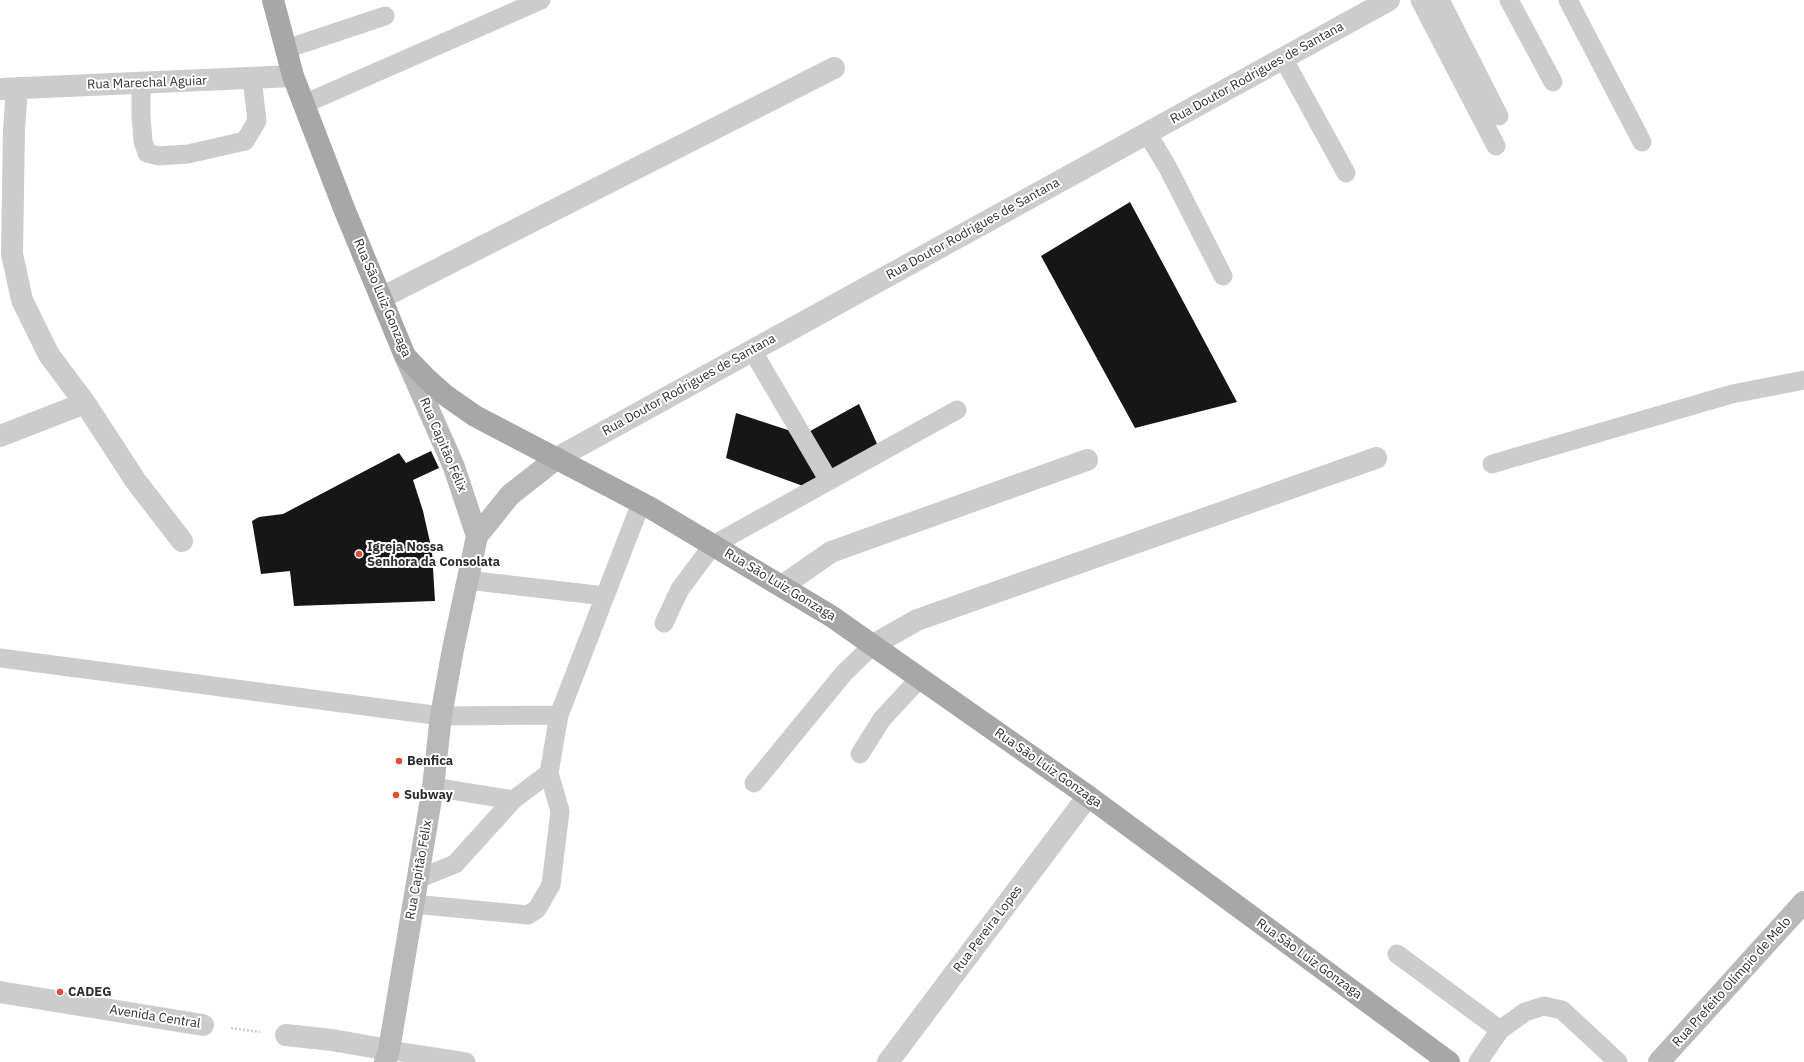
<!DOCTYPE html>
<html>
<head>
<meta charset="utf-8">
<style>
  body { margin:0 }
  canvas { display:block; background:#fff }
</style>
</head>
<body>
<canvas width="1804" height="1062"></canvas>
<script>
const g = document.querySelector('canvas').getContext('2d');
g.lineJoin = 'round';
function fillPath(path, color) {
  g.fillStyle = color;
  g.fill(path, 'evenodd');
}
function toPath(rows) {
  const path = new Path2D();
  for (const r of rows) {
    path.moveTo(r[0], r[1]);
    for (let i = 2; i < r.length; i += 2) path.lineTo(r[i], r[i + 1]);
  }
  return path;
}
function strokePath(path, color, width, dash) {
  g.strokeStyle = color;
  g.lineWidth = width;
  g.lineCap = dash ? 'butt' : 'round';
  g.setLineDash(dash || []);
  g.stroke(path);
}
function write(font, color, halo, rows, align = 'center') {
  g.font = font + ' "IBM Plex Sans",sans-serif';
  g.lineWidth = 4;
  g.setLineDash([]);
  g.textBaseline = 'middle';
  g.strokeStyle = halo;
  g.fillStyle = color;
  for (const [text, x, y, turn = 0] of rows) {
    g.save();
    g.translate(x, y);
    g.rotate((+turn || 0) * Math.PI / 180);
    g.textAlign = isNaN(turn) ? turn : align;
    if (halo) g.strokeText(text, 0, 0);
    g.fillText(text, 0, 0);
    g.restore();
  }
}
fillPath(toPath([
  [1130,202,1237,402,1135,428,1041,256],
  [859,404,878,446,803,486,726,458,736,413,803,435],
  [431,451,439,468,413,480,423,511,432,551,435,601,294,606,290,571,261,574,252,521,259,517,283,514,399,453,406,463]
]), '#161616');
strokePath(toPath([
  [231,1028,260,1032]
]), '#ccc', 2.5, [2, 2]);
strokePath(toPath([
  [1420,0,1496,146],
  [1440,0,1499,116],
  [1509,0,1553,82],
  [1568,0,1642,142],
  [286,49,385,16],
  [1283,58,1346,173],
  [141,83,141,116,143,141,147,153,159,156,188,154,245,141,257,121,252,78],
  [304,104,541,0],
  [1147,133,1168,168,1223,276],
  [752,350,829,481],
  [1492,464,1732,394,1804,380],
  [467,580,605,596],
  [664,623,680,589,713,545,957,410],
  [0,658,441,716,559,715],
  [860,754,882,719,920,678],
  [754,783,844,673,873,645],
  [433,787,513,800],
  [418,879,455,864,513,800,549,773,559,715,641,503],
  [413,904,528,915,537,909,551,885,560,811,549,773],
  [1397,954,1500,1030],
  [389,1050,466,1062],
  [1478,1062,1500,1030,1525,1012,1544,1006,1562,1010,1618,1062]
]), '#ccc', 19);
strokePath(toPath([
  [17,88,14,129,12,254,22,300,49,355,85,403,135,480,182,541],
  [0,89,293,76],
  [381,298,834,68],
  [0,436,85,403],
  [557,458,1389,0],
  [782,586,831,552,1087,460],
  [873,645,917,620,1376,458],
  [0,992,203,1025],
  [286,1035,332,1040,389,1050],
  [888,1062,1088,796]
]), '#ccc', 22);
strokePath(toPath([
  [405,356,454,467,477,536],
  [385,1062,389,1050,433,787,441,716,453,649,477,536,510,495,557,458],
  [1659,1062,1804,902]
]), '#b9b9b9', 22);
strokePath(toPath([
  [273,0,293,76,343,206,405,356,427,379,445,395,475,416,649,507,831,616,1088,796,1449,1062]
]), '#a7a7a7', 22);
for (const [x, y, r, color] of [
  [359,554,4,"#e14e35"],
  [399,761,4,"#e14e35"],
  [396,795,4,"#e14e35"],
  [60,992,4,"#e14e35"]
]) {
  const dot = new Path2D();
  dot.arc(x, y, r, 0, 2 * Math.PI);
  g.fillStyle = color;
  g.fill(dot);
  strokePath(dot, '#fff', 1.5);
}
write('13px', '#2f2f2f', '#fff', [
  ["Rua Doutor Rodrigues de Santana",1257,73,-29],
  ["Rua Marechal Aguiar",147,83,-2],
  ["Rua Doutor Rodrigues de Santana",973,229,-29],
  ["Rua São Luiz Gonzaga",382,298,67],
  ["Rua Doutor Rodrigues de Santana",689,385,-29],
  ["Rua Capitão Félix",443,445,67],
  ["Rua São Luiz Gonzaga",780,585,31],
  ["Rua São Luiz Gonzaga",1048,768,35],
  ["Rua Capitão Félix",419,870,-80],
  ["Rua Pereira Lopes",988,929,-53],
  ["Rua São Luiz Gonzaga",1309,959,36],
  ["Rua Prefeito Olímpio de Melo",1732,982,-48],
  ["Avenida Central",155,1017,9]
]);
write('bold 13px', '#2f2f2f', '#fff', [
  ["Igreja Nossa",367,547],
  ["Senhora da Consolata",367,562],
  ["Benfica",407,761],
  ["Subway",404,795],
  ["CADEG",68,992]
], 'left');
</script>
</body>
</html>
